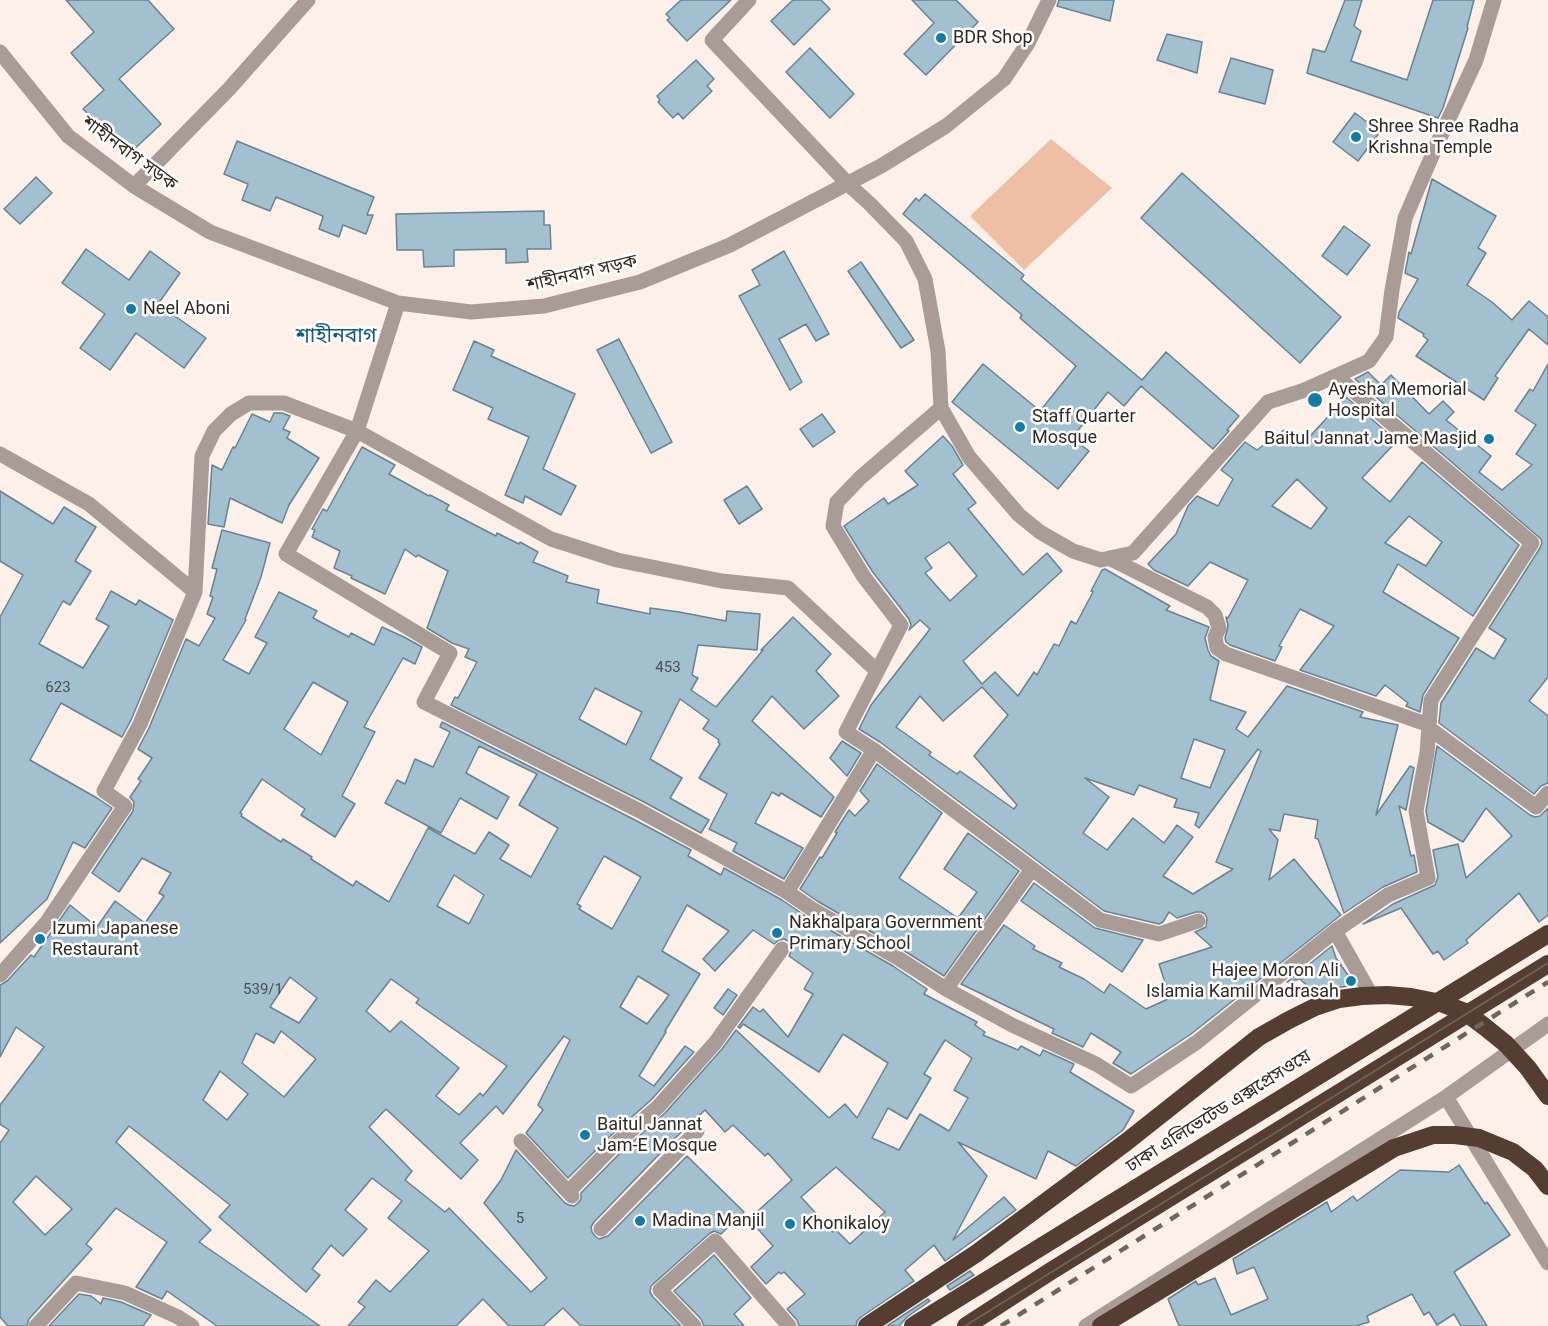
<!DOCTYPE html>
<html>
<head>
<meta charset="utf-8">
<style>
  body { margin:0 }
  canvas { display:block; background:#fcf0e9 }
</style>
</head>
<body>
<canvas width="1548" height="1326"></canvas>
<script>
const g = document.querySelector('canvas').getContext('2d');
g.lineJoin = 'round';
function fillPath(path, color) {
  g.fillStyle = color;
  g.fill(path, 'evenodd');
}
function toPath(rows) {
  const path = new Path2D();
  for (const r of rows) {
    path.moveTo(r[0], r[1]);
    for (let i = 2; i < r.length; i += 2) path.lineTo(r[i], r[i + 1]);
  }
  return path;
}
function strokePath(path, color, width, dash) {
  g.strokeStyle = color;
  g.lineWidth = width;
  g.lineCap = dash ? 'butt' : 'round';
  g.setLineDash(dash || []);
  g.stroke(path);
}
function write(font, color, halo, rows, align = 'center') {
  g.font = font + ' Roboto,"Noto Sans Bengali",sans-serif';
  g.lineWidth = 5;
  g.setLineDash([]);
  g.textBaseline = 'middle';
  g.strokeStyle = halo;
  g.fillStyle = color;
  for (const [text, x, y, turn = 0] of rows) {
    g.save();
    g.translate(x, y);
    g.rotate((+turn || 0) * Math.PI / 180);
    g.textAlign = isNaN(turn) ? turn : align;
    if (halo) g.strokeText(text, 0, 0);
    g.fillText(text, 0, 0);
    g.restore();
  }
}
fillPath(toPath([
  [1051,139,1112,188,1024,270,970,216]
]), '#eebfa5');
const building = toPath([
  [66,0,148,0,174,29,119,79,161,124,129,154,83,109,104,90,71,53,94,32,66,0],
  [681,0,731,0,687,41,667,20,670,18,666,14,681,0],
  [793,0,821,0,830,9,794,45,771,21,793,0],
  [912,0,956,0,978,22,926,75,904,54,934,23,912,0],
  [1059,0,1114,0,1110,21,1057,6,1059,0],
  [1345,0,1362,0,1354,26,1361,31,1351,61,1407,80,1433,0,1474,0,1467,27,1468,28,1443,108,1438,118,1307,73,1313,49,1325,52,1345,0],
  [1167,34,1202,42,1197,73,1157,60,1167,34],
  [810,48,854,94,830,118,786,72,810,48],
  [1231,58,1273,70,1265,104,1219,92,1231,58],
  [696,60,714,79,707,86,712,91,683,119,678,113,673,118,658,102,660,100,657,96,696,60],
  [1355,113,1380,132,1358,161,1333,142,1355,113],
  [237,141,374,197,367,215,373,215,366,234,343,225,339,237,319,229,323,217,322,216,323,216,276,197,270,211,242,200,248,184,224,174,237,141],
  [1182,173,1341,317,1300,363,1141,218,1182,173],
  [36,177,52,193,20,224,4,209,36,177],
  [1432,179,1496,216,1478,248,1486,253,1467,285,1492,302,1512,320,1529,301,1548,317,1548,345,1529,329,1495,376,1498,378,1484,400,1416,356,1428,340,1423,336,1424,334,1398,318,1399,312,1418,279,1405,273,1409,252,1411,254,1432,179],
  [925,194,1024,275,1021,279,1142,380,1166,352,1239,416,1227,430,1229,431,1213,449,1141,386,1124,406,1108,392,1072,438,1089,451,1058,489,952,402,983,364,1040,411,1076,366,1020,318,1022,315,903,214,916,198,919,201,925,194],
  [544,211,544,225,550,225,551,249,527,249,528,262,506,263,506,249,454,250,454,266,424,267,423,250,397,250,396,214,544,211],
  [1344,226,1370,245,1347,275,1322,256,1344,226],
  [86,249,129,280,150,251,180,273,158,304,206,338,184,368,136,333,110,370,80,348,105,314,62,283,86,249],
  [784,251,829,334,816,341,806,324,779,339,802,382,790,390,739,296,760,285,752,270,784,251],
  [861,262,914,340,901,348,848,271,861,262],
  [619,339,672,442,651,453,597,350,619,339],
  [474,341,494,350,491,356,575,394,543,469,576,486,561,515,525,496,523,503,505,495,529,437,488,419,493,408,453,390,474,341],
  [1548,364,1548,677,1529,701,1548,716,1548,783,1541,786,1534,794,1439,723,1441,703,1476,648,1494,659,1506,639,1489,628,1540,548,1542,543,1541,539,1355,379,1368,372,1381,385,1391,375,1429,414,1443,401,1454,412,1446,420,1491,456,1479,472,1502,490,1532,465,1516,454,1536,425,1515,411,1530,389,1533,391,1548,364],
  [1346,397,1397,441,1362,478,1390,502,1422,462,1519,545,1473,616,1398,564,1383,592,1459,638,1423,695,1420,712,1406,706,1408,703,1385,685,1376,696,1300,670,1334,626,1300,609,1279,646,1282,647,1275,661,1230,645,1226,642,1225,638,1228,626,1226,617,1228,618,1248,580,1210,562,1188,586,1154,570,1148,564,1176,534,1188,506,1197,496,1218,506,1233,479,1221,470,1245,442,1257,450,1284,430,1302,445,1346,397],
  [1297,479,1327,508,1311,529,1272,506,1297,479],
  [1409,516,1442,542,1426,566,1385,543,1409,516],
  [274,413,282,413,290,416,283,429,290,432,287,438,319,458,289,505,282,523,230,498,224,527,208,524,212,465,222,470,233,447,235,448,252,414,270,422,274,413],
  [822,414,835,432,813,447,800,429,822,414],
  [943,436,952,446,963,465,953,474,976,503,968,509,1023,575,1047,553,1062,571,963,661,982,684,995,672,1018,696,1034,672,1037,675,1054,644,1059,646,1071,621,1076,624,1093,592,1091,591,1102,570,1105,569,1170,606,1166,610,1209,627,1205,638,1208,650,1211,656,1219,661,1210,700,1246,712,1236,729,1248,737,1287,686,1363,712,1360,717,1398,725,1376,815,1410,766,1414,768,1406,810,1399,806,1411,856,1414,855,1417,872,1383,887,1344,913,1318,839,1315,838,1318,820,1284,814,1280,831,1269,829,1278,840,1269,880,1294,859,1341,915,1191,1034,1131,1074,1113,1063,1121,1052,1091,1033,1083,1047,1052,1033,1054,1029,961,984,1004,925,1035,946,1033,949,1062,963,1059,967,1084,979,1104,993,1110,984,1146,1009,1170,998,1159,964,1212,947,1195,932,1206,927,1207,918,1205,914,1201,912,1196,912,1177,918,1169,912,1163,922,1159,924,1104,911,880,742,859,729,871,705,930,629,920,620,909,630,911,625,909,619,872,571,844,526,884,498,888,504,918,485,905,471,943,436],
  [949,542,977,576,950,601,925,573,932,568,925,558,949,542],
  [982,687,1008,715,974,756,1017,805,1014,809,960,771,957,774,929,755,931,752,896,727,920,696,943,721,982,687],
  [1194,739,1225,750,1210,788,1181,778,1194,739],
  [1258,749,1261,751,1216,862,1233,869,1193,894,1163,876,1193,837,1177,825,1164,843,1133,818,1107,850,1083,833,1109,797,1085,778,1134,795,1139,785,1177,799,1174,807,1199,813,1195,825,1199,828,1258,749],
  [362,447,395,465,389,474,429,496,430,495,449,505,446,510,496,536,497,533,519,544,520,542,538,552,533,562,568,576,566,582,599,590,597,603,650,614,650,608,679,612,726,621,727,611,760,614,757,650,698,645,692,675,698,678,691,690,716,707,763,650,761,650,793,617,831,654,816,671,839,696,804,729,772,696,752,721,834,797,821,817,781,793,779,796,772,792,755,823,803,848,784,879,733,851,737,843,709,829,727,794,699,778,720,744,718,742,719,740,703,729,709,720,680,699,650,759,682,778,670,798,709,820,701,833,644,802,451,705,455,697,458,698,477,662,465,657,469,649,452,643,427,628,448,571,418,555,416,557,405,549,385,594,351,578,352,576,334,568,340,551,312,537,315,530,312,529,317,520,323,509,327,511,362,447],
  [595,688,642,712,626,745,579,719,595,688],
  [747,486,762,509,739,524,724,500,747,486],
  [0,491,53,524,64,507,96,527,75,561,91,571,70,605,63,601,39,644,83,668,109,626,96,619,111,591,136,605,139,600,173,620,131,720,122,737,61,703,30,760,97,798,112,808,85,848,73,842,47,899,0,943,0,617,23,575,0,561,0,491],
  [222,530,270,543,261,577,245,619,246,620,223,660,249,674,267,643,255,637,279,592,317,611,313,618,349,637,351,633,374,645,382,627,404,637,422,647,415,664,403,658,364,727,375,732,342,796,355,804,335,837,301,815,305,809,262,779,240,813,242,814,241,816,281,842,283,839,312,857,311,859,353,886,356,881,389,902,428,828,475,854,489,832,509,845,500,859,531,877,558,828,519,805,537,774,479,746,466,773,509,797,497,819,460,798,441,833,385,803,397,780,405,784,415,759,433,767,450,732,440,727,442,722,635,820,691,850,688,856,721,875,724,868,782,900,807,917,893,966,927,989,924,994,977,1022,975,1025,985,1032,983,1035,1018,1050,1021,1046,1040,1056,1043,1050,1074,1064,1070,1072,1134,1111,1123,1130,1076,1166,1048,1151,1036,1179,958,1142,987,1176,953,1240,1004,1197,1016,1210,945,1261,934,1245,905,1270,914,1281,861,1317,857,1321,856,1326,799,1326,797,1320,787,1309,805,1294,784,1272,781,1274,779,1272,766,1284,751,1267,773,1246,749,1219,792,1180,768,1153,765,1156,733,1125,725,1132,705,1110,672,1141,594,1222,591,1227,592,1232,595,1236,599,1239,608,1236,687,1156,744,1212,721,1234,714,1231,709,1234,651,1286,650,1292,653,1297,681,1326,581,1326,563,1308,543,1326,509,1326,483,1299,456,1326,348,1326,365,1307,358,1302,376,1280,390,1292,429,1251,388,1218,402,1201,372,1178,345,1210,367,1229,343,1256,331,1245,312,1269,320,1275,306,1292,219,1217,230,1205,129,1126,116,1142,211,1230,199,1242,320,1326,217,1326,167,1291,162,1299,136,1287,167,1242,116,1208,86,1244,92,1249,29,1319,27,1326,8,1326,0,1317,0,1143,9,1130,0,1124,0,1105,44,1047,16,1027,0,1057,0,985,7,981,31,955,34,957,70,905,97,927,115,901,145,923,164,896,159,893,171,873,142,858,119,892,92,873,133,811,134,802,130,797,141,781,138,779,152,758,138,749,149,728,186,639,199,646,215,618,207,614,213,597,210,596,217,569,212,568,222,530],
  [313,682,348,702,321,755,284,729,313,682],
  [604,856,641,877,612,929,579,909,581,906,577,904,604,856],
  [454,875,484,895,469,924,437,906,454,875],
  [687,905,729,931,703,959,715,971,753,930,774,944,779,940,784,939,788,941,792,949,789,956,813,973,804,989,813,994,788,1037,763,1009,760,1012,753,1007,738,1027,740,1028,743,1024,819,1072,843,1034,888,1063,857,1118,845,1104,829,1118,736,1030,722,1049,665,1113,621,1152,581,1193,581,1199,578,1203,574,1206,569,1205,565,1203,516,1150,501,1180,484,1203,547,1278,531,1292,449,1208,445,1212,405,1180,412,1171,369,1127,386,1109,461,1179,478,1160,460,1143,496,1106,503,1114,564,1036,570,1040,538,1105,543,1110,526,1133,568,1178,608,1138,651,1100,694,1052,685,1046,654,1086,639,1076,666,1032,665,1031,700,974,662,951,687,905],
  [638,976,669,995,647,1024,620,1007,638,976],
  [290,977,317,998,299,1023,270,1007,290,977],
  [391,979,419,999,416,1003,507,1066,483,1096,480,1093,459,1115,436,1096,459,1068,401,1021,390,1032,366,1011,391,979],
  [281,1031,316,1059,284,1097,242,1063,256,1033,274,1043,281,1031],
  [945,1040,972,1058,954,1090,968,1098,949,1131,920,1114,899,1150,872,1138,888,1108,907,1119,931,1078,924,1074,945,1040],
  [220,1071,248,1094,227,1120,203,1100,220,1071],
  [836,1167,885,1212,850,1244,835,1229,833,1232,801,1197,836,1167],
  [36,1176,72,1209,45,1235,13,1202,36,1176],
  [842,741,861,753,847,776,830,758,842,741],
  [1437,746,1530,815,1535,817,1540,816,1548,808,1548,915,1539,922,1519,893,1466,940,1468,943,1444,960,1438,951,1433,954,1401,908,1363,924,1393,904,1435,885,1438,877,1433,850,1458,844,1466,878,1512,836,1486,808,1463,842,1428,822,1426,811,1437,746],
  [877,764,942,813,899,878,958,918,977,892,944,869,968,833,1019,871,944,976,903,950,817,901,800,889,820,857,822,858,837,833,835,832,849,810,855,816,869,801,860,791,877,764],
  [1034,883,1095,928,1143,940,1122,972,1021,901,1034,883],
  [1332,946,1336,958,1350,978,1349,986,1335,988,1317,995,1300,979,1287,982,1332,946],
  [728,989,737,995,723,1015,714,1008,728,989],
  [1459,1165,1485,1204,1487,1202,1510,1235,1454,1272,1487,1326,1461,1326,1454,1314,1437,1325,1429,1312,1424,1315,1412,1294,1367,1316,1369,1322,1356,1326,1179,1326,1168,1299,1196,1281,1198,1285,1215,1278,1231,1315,1268,1299,1254,1267,1237,1274,1233,1259,1327,1202,1331,1212,1353,1196,1357,1201,1400,1170,1449,1172,1459,1165],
  [714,1255,751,1298,734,1314,744,1326,704,1326,701,1319,674,1291,714,1255],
  [970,1271,974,1275,950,1290,947,1286,970,1271],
  [79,1294,91,1296,101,1304,103,1298,121,1302,151,1315,143,1326,49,1326,79,1294],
  [928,1299,930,1301,907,1317,899,1326,887,1326,928,1299]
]);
fillPath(building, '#a3c0d0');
strokePath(building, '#688392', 1.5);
strokePath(toPath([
  [749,0,712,40,848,184,870,204,906,241,925,279,938,351,941,408,969,457,1019,515,1040,532,1073,551,1101,560,1133,553,1268,402,1302,391,1369,361,1386,337,1392,290,1405,218,1438,142,1476,60,1494,0],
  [0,52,68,136,134,186,210,232,398,303,471,312,544,306,640,282,730,245,881,166,946,126,1004,79,1028,43,1049,0],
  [134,186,229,89,308,0],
  [398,303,357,431,286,554,450,653,424,702,640,811,787,892,812,909,898,958,946,989,1012,1025,1096,1064,1131,1086,1197,1042,1335,931,1388,895,1428,878,1416,811,1427,753,1431,700,1532,543,1336,376],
  [941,408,860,478,837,502,833,526,864,577,901,625,846,732,874,750,1100,920,1159,934,1198,921],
  [0,454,89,504,195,592,140,724,104,791,125,806,47,922,0,975],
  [1109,558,1207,607,1215,615,1219,628,1215,637,1217,648,1226,654,1429,725],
  [195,592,202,456,214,431,231,414,249,403,284,403,357,431,551,539,617,560,722,581,788,588,877,671],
  [1429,728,1536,807,1548,793],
  [787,892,874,750],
  [1335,931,1371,995],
  [946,989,1032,869],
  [1446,1097,1548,1263],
  [521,1141,572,1196],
  [572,1188,614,1145,658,1107,715,1043,782,949],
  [601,1229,697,1131],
  [36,1326,76,1283,125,1293,178,1317,192,1326],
  [694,1326,660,1290,715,1241,789,1326],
  [1086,1326,1446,1097,1548,1024]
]), '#a99c96', 15);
strokePath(toPath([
  [867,1326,977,1253,1125,1143,1259,1037,1289,1020,1315,1007,1339,999,1362,996,1387,995,1411,997,1441,1003,1465,1012,1485,1027,1506,1044,1528,1068,1548,1096],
  [913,1326,1548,934],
  [966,1326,1051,1271,1548,964],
  [1101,1326,1394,1148,1433,1135,1455,1135,1479,1138,1513,1152,1535,1169,1548,1186]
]), '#553e31', 18);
strokePath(toPath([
  [965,1326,1548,963]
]), '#70655f', 1.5);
strokePath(toPath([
  [1001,1326,1548,982]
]), '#70655f', 4.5, [10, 10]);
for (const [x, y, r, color] of [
  [941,38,6,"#127ca6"],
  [1356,137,6,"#127ca6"],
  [131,309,6,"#127ca6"],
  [1315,400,8,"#127ca6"],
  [1020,427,6,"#127ca6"],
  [1489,439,6,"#127ca6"],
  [777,933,6,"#127ca6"],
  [40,939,6,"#127ca6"],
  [1351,981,6,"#127ca6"],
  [585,1135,6,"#127ca6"],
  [640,1221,6,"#127ca6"],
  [790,1224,6,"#127ca6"]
]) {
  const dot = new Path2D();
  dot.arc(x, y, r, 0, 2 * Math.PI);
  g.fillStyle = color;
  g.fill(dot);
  strokePath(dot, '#fff', 2);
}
write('15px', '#4f4f4e', null, [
  ["453",668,668],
  ["623",58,688],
  ["539/1",263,990],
  ["5",520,1219]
]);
write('18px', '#332923', '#fff', [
  ["BDR Shop",953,38],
  ["Shree Shree Radha",1368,127],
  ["Krishna Temple",1368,148],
  ["Neel Aboni",143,309],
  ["Ayesha Memorial",1328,390],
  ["Hospital",1328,411],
  ["Staff Quarter",1032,417],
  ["Mosque",1032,438],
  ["Baitul Jannat Jame Masjid",1477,439,"right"],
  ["Nakhalpara Government",789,923],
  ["Primary School",789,944],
  ["Izumi Japanese",52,929],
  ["Restaurant",52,950],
  ["Hajee Moron Ali",1339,971,"right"],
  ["Islamia Kamil Madrasah",1339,992,"right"],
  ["Baitul Jannat",597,1125],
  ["Jam-E Mosque",597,1146],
  ["Madina Manjil",652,1221],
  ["Khonikaloy",802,1224]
], 'left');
write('18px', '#332923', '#fff', [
  ["শাহীনবাগ সড়ক",129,154,36],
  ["শাহীনবাগ সড়ক",582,274,-13],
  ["ঢাকা এলিভেটেড এক্সপ্রেসওয়ে",1219,1112,-32]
]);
write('21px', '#175a77', '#fff', [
  ["শাহীনবাগ",336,337]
]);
</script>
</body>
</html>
